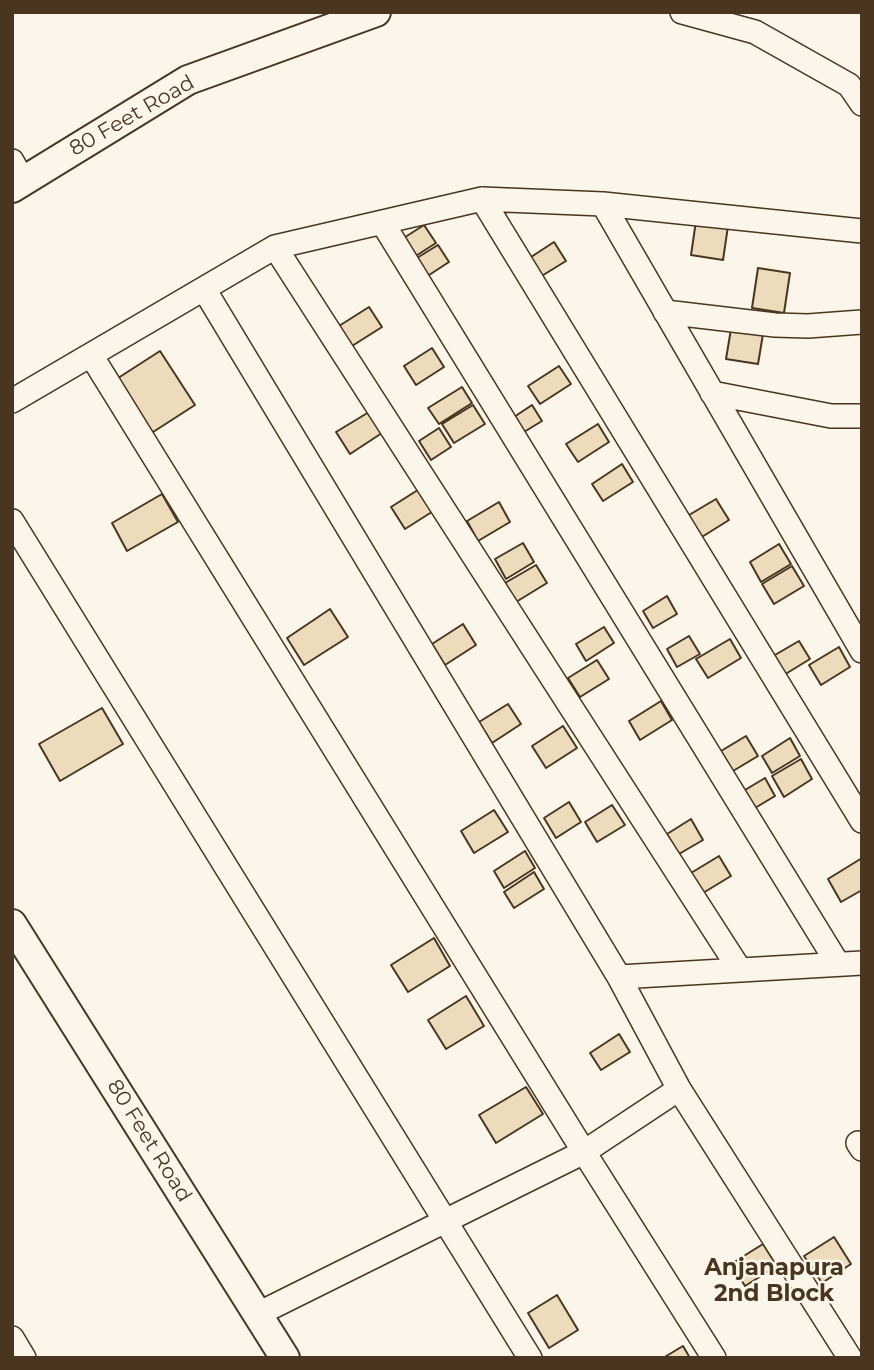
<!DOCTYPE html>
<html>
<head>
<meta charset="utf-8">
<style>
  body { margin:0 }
  #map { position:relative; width:874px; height:1370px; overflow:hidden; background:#fbf6e9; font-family:Montserrat,sans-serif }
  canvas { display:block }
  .frame { position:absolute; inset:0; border:14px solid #4a3520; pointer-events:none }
</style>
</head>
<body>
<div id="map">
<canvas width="874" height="1370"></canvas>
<div class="frame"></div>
</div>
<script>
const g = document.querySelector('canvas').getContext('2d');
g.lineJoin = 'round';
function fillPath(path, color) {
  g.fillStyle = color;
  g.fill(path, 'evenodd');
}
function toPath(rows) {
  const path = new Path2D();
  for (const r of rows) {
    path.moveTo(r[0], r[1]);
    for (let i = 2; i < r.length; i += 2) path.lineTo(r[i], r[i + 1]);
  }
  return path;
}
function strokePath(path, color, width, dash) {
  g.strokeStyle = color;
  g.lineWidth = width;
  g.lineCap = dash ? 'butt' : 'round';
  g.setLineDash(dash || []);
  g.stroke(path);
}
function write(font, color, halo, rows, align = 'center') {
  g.font = font + ' Montserrat,sans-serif';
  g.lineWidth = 5;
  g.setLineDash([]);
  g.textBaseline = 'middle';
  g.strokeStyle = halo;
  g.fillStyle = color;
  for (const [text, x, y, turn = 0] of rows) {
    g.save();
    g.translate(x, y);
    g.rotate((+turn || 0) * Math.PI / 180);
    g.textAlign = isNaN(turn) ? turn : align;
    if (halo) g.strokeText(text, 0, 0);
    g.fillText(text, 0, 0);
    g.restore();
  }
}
const building = toPath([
  [696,221,728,226,723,260,691,255,696,221],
  [424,225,436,243,411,259,399,241,424,225],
  [554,242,566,261,540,277,528,259,554,242],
  [438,245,449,262,423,279,412,261,438,245],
  [758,268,790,273,784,313,752,308,758,268],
  [369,307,382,327,352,346,339,326,369,307],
  [731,329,763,334,758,364,726,359,731,329],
  [432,348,444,367,416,385,404,366,432,348],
  [160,351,195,405,150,434,115,380,160,351],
  [559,366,571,384,540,404,528,386,559,366],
  [462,387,472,403,439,424,428,408,462,387],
  [473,405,485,424,454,443,442,424,473,405],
  [532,405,542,421,524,432,514,417,532,405],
  [369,412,382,433,350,454,336,432,369,412],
  [598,424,609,442,578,462,566,444,598,424],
  [439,428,451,447,431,460,419,441,439,428],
  [622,464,633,482,603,501,592,484,622,464],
  [421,488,435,510,405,529,391,507,421,488],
  [162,494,178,522,127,551,112,523,162,494],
  [716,499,729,520,697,540,684,518,716,499],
  [499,502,510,522,478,541,467,521,499,502],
  [523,543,534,562,506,579,495,559,523,543],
  [779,544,791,564,761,582,750,562,779,544],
  [536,565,547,583,516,602,505,583,536,565],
  [792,566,804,586,774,604,762,584,792,566],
  [667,596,677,614,653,628,643,611,667,596],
  [330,609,348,637,304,665,287,638,330,609],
  [463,624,476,645,445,665,432,644,463,624],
  [604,627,614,643,586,661,576,644,604,627],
  [689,636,700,654,677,667,667,649,689,636],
  [730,639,741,658,708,678,696,659,730,639],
  [799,641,810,659,779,678,768,659,799,641],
  [839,647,850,667,821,685,809,665,839,647],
  [597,660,609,679,580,697,568,678,597,660],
  [661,701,672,720,640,740,629,721,661,701],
  [508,704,521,724,492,743,479,722,508,704],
  [102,708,123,744,60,781,39,744,102,708],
  [563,726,577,748,546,768,532,746,563,726],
  [746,736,758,756,728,774,716,754,746,736],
  [790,738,800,756,772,773,762,756,790,738],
  [801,759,812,779,784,797,772,776,801,759],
  [765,778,775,796,750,811,740,793,765,778],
  [569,802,581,822,556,838,544,818,569,802],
  [612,805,625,825,597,842,585,822,612,805],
  [494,810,508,832,474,853,461,831,494,810],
  [691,819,703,840,679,854,667,834,691,819],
  [525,851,535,868,504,888,494,871,525,851],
  [719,856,731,876,703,893,691,873,719,856],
  [862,858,862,890,841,902,828,879,862,858],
  [534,872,544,889,514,908,504,892,534,872],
  [434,938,450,966,408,992,391,965,434,938],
  [466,996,484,1026,446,1049,428,1020,466,996],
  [619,1034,630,1052,601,1070,590,1053,619,1034],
  [526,1087,543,1114,496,1143,479,1115,526,1087],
  [834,1237,851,1264,822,1283,804,1256,834,1237],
  [763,1244,777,1266,745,1286,731,1264,763,1244],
  [557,1295,578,1330,549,1348,528,1313,557,1295],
  [683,1346,690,1358,663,1358,683,1346]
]);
fillPath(building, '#ecdcbc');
strokePath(building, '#4a3520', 2);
const minor = toPath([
  [682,12,755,32,849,85,862,104],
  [12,161,23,181],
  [482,199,862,821],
  [603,204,862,231],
  [382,222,838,964],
  [275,247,740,970],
  [204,289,619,977,679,1089],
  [665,312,775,325,808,326,862,322],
  [91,355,584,1152,714,1358],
  [712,393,831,416,862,416],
  [12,401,275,247,482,199,603,204,862,651],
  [12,521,530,1358],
  [619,977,862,963],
  [858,1143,862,1149],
  [258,1314,584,1152,679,1089,850,1358],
  [12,1338,24,1358]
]);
const tertiary = toPath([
  [12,188,188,80,376,12],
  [12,924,285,1358]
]);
strokePath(minor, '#4a3520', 26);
strokePath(tertiary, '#4a3520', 32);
strokePath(minor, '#fbf6e9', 23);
strokePath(tertiary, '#fbf6e9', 28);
write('21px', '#4a3520', '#fbf6e9', [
  ["80 Feet Road",132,116,-30],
  ["80 Feet Road",149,1141,58]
]);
write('bold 23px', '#4a3520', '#fbf6e9', [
  ["Anjanapura",774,1268],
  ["2nd Block",774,1294]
]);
</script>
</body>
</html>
